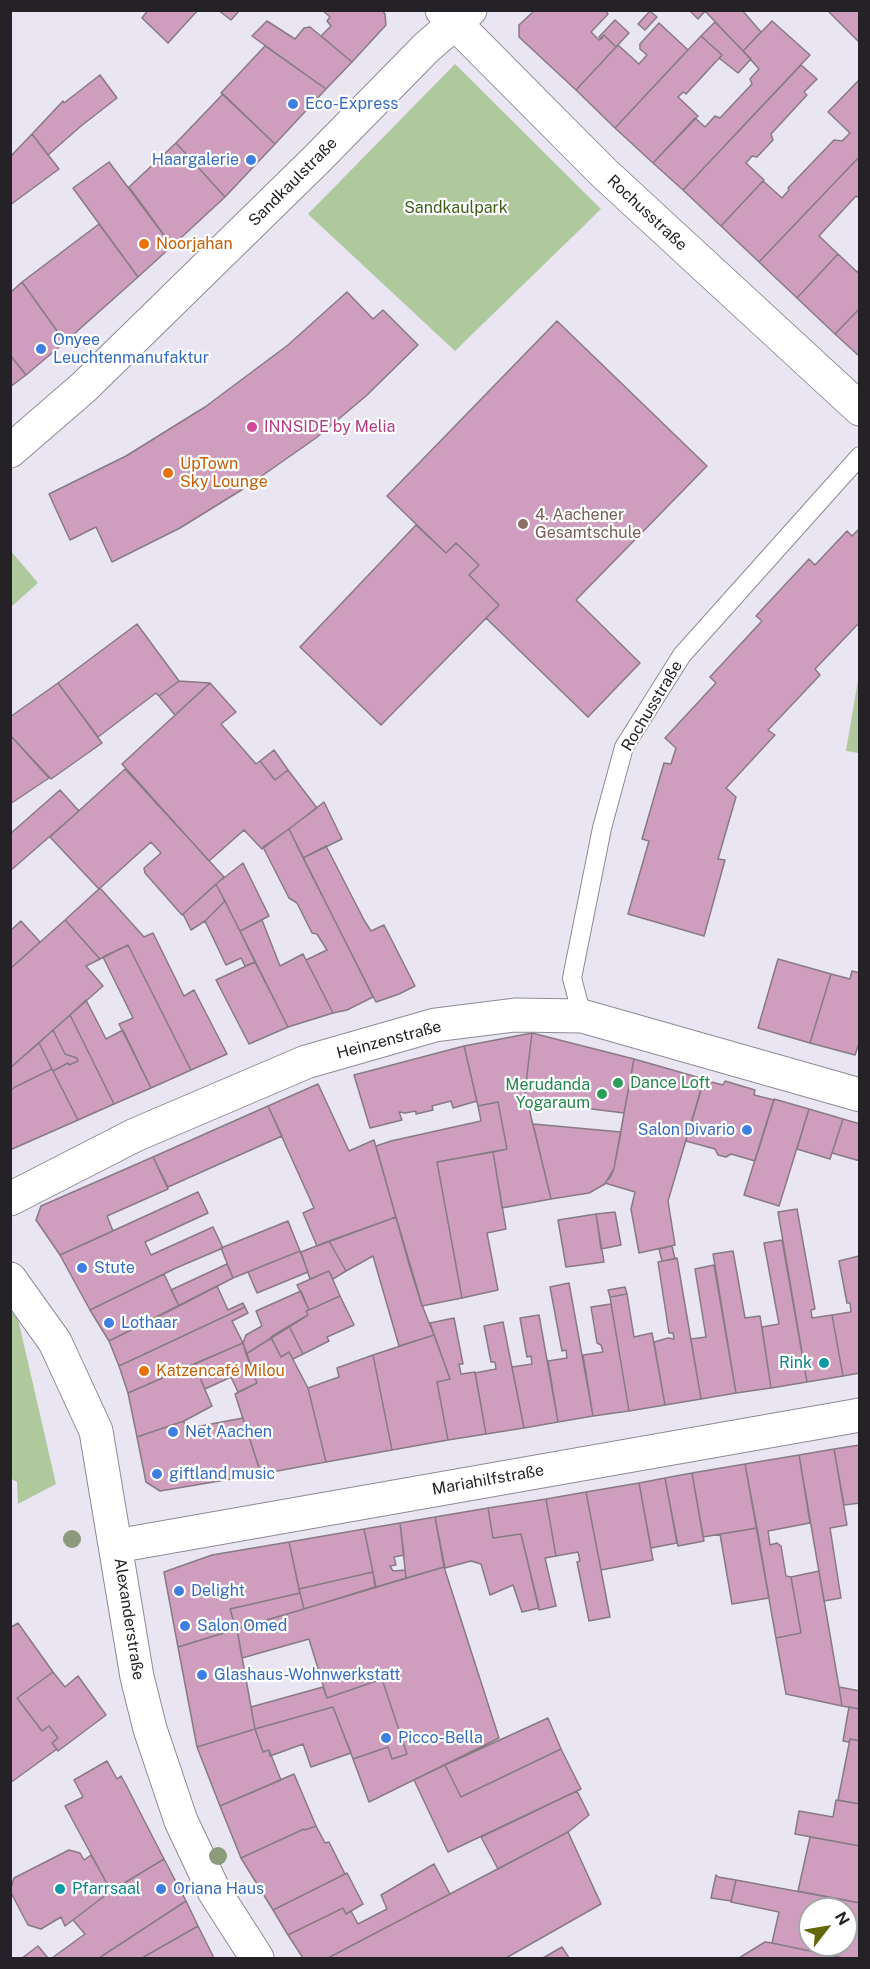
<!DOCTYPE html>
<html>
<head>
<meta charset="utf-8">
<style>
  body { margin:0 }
  #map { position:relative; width:870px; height:1969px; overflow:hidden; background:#eae5f3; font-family:"Public Sans",sans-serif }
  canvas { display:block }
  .frame { position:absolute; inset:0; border:12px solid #242227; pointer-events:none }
  .north { position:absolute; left:798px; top:1897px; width:60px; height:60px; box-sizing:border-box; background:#fff; border:2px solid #a7a7a9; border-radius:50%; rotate:59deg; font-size:16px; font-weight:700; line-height:24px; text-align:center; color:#242227 }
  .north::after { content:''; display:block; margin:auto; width:21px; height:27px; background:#626809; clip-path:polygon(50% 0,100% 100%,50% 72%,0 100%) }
</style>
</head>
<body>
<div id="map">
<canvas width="870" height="1969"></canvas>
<div class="frame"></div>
<div class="north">N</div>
</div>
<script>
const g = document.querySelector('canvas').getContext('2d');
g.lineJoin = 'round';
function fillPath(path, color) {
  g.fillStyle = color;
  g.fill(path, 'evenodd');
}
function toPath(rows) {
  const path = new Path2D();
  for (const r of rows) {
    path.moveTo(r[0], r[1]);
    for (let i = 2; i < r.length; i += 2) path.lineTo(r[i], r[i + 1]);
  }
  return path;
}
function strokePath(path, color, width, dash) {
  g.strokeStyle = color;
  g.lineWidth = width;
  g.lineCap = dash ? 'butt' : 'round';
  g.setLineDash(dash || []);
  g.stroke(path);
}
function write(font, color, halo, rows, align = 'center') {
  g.font = font + ' "Public Sans",sans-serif';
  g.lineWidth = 4.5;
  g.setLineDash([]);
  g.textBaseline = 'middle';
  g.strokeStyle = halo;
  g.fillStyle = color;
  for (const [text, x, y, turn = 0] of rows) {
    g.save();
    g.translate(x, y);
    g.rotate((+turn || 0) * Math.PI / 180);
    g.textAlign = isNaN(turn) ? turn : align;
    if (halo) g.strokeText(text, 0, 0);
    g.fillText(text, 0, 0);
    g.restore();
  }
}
fillPath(toPath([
  [455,64,601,209,455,351,308,214],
  [10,550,38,583,11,607,10,607],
  [859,674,859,753,846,751],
  [10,1309,18,1319,56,1484,18,1504,17,1482,10,1478]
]), '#b0c99c');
const building = toPath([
  [148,10,198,10,168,43,142,18,148,10],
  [218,10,240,10,231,20,218,10],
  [322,10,382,10,385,14,386,25,352,62,321,36,331,26,327,21,330,17,322,10],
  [535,10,605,10,608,14,591,32,599,40,604,35,616,47,576,90,519,37,519,25,535,10],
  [742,10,761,32,743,51,705,11,698,19,690,11,742,10],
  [827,10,860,10,860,43,827,10],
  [650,11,657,17,645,30,638,24,650,11],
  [615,20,629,33,616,47,604,35,601,39,599,37,615,20],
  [267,21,295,39,304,28,310,27,352,62,326,89,252,36,267,21],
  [772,21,810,55,683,190,653,163,695,118,705,127,715,116,720,118,752,84,750,79,759,69,743,51,772,21],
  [715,22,751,59,738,73,719,58,722,55,701,36,715,22],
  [659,23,688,50,615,128,576,90,618,45,639,64,647,55,640,49,640,44,659,23],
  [701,36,722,55,686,94,683,92,678,97,698,116,653,163,615,128,701,36],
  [265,46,326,89,275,144,221,93,265,46],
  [801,65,817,79,804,92,807,95,771,134,773,140,757,157,752,156,746,163,764,180,721,226,683,190,801,65],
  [100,75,117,98,81,126,48,155,32,134,63,101,64,103,100,75],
  [860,79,860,156,759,262,721,226,763,181,782,198,789,190,788,188,834,140,842,141,850,133,828,112,860,79],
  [223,94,275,144,225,197,176,143,223,94],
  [32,134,59,169,10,205,10,157,32,134],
  [176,143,225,197,172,246,129,187,176,143],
  [860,156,860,195,857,197,856,196,819,236,838,254,797,298,759,262,860,156],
  [109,162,172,246,138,277,73,188,109,162],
  [99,224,138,277,65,342,22,282,99,224],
  [838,254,857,272,860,269,860,308,835,334,797,298,838,254],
  [22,282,65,342,26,375,10,355,10,293,22,282],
  [347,292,373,319,383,310,418,345,366,396,316,438,243,489,180,528,112,562,96,527,70,540,49,494,126,456,205,407,288,345,347,292],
  [860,308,860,354,858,355,835,334,860,308],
  [557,321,707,466,576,600,640,663,588,717,486,618,499,605,469,575,479,565,456,543,446,553,387,496,557,321],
  [10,355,26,375,10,387,10,355],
  [416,525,446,553,456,543,479,565,469,575,499,605,381,725,300,647,416,525],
  [860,528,860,622,815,669,820,675,768,730,775,735,726,788,736,797,718,859,725,860,704,936,628,914,649,841,642,839,664,763,671,764,676,748,665,738,716,683,710,677,762,621,756,616,782,588,809,559,815,565,847,531,852,536,860,528],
  [137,624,179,681,159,696,156,693,98,737,58,683,137,624],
  [179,681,210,683,175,715,159,696,179,681],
  [58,683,102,743,51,779,10,735,10,717,58,683],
  [210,683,236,712,221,724,256,764,260,761,275,780,288,770,317,808,262,849,244,830,209,861,122,764,210,683],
  [10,735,49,778,10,804,10,735],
  [274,750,288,770,275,780,260,761,274,750],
  [125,769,224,877,182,915,145,873,144,868,161,853,151,842,99,889,50,837,125,769],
  [60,790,79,811,10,871,10,834,60,790],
  [324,802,342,839,303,858,289,829,324,802],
  [289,829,373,997,347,1010,333,1013,306,960,327,950,317,934,312,933,297,903,289,898,263,847,289,829],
  [326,846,364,920,371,931,384,925,415,986,399,994,376,1002,303,858,326,846],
  [243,863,269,916,240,931,216,884,243,863],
  [216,884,225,901,205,921,191,930,183,914,216,884],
  [100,888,144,937,153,933,184,996,194,990,227,1054,191,1070,128,945,100,959,65,920,100,888],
  [225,901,255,962,245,966,241,958,226,965,205,921,225,901],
  [65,920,100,959,86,966,103,986,10,1068,10,969,65,920],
  [262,920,280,966,303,954,333,1013,288,1027,240,931,262,920],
  [21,921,40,942,10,969,10,931,21,921],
  [128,945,191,1070,151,1088,119,1024,133,1018,103,957,128,945],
  [778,959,831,974,810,1043,758,1028,778,959],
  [255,962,288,1027,249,1044,216,980,255,962],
  [852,971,860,973,860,1040,855,1055,810,1043,831,974,850,979,852,971],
  [86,1000,106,1039,123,1030,151,1088,114,1104,70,1015,86,1000],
  [70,1015,114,1104,78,1120,53,1071,68,1063,69,1065,78,1061,77,1058,65,1054,53,1030,70,1015],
  [53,1030,65,1054,77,1058,78,1061,69,1065,68,1063,53,1071,39,1043,53,1030],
  [532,1033,634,1059,624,1113,527,1101,525,1092,532,1033],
  [532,1033,525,1092,551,1199,502,1208,493,1152,507,1149,498,1102,478,1106,464,1046,532,1033],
  [39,1043,52,1069,15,1087,10,1091,10,1068,39,1043],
  [464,1046,477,1101,453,1108,451,1101,432,1106,433,1110,416,1114,416,1111,405,1113,399,1112,402,1120,370,1128,354,1075,464,1046],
  [634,1059,704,1079,668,1201,675,1245,639,1253,631,1209,635,1192,605,1183,611,1176,614,1168,634,1059],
  [52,1069,78,1120,10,1150,10,1091,15,1087,52,1069],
  [704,1080,723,1085,725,1081,755,1090,754,1095,774,1100,755,1161,731,1154,726,1157,718,1155,715,1149,686,1141,704,1080],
  [318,1084,349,1151,374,1140,396,1217,317,1246,303,1213,314,1208,268,1106,318,1084],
  [774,1099,809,1109,779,1206,744,1195,774,1099],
  [498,1102,507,1149,437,1162,462,1298,422,1306,409,1264,376,1146,391,1141,481,1121,478,1106,498,1102],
  [268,1106,282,1136,168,1187,153,1157,268,1106],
  [809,1109,843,1119,830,1159,797,1149,809,1109],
  [843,1119,860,1124,860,1161,832,1153,843,1119],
  [533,1124,621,1132,614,1168,605,1184,589,1193,551,1199,533,1124],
  [493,1152,506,1229,487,1233,498,1290,462,1298,437,1162,493,1152],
  [153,1157,168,1189,107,1216,113,1231,60,1255,36,1220,41,1206,153,1157],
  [198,1192,208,1213,145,1242,151,1255,213,1227,223,1248,176,1268,90,1310,60,1255,198,1192],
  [797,1209,815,1309,811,1310,812,1318,832,1315,843,1376,807,1382,778,1212,797,1209],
  [615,1212,621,1245,601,1249,596,1214,615,1212],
  [596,1214,604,1262,566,1267,558,1220,596,1214],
  [396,1217,422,1305,434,1335,399,1346,373,1256,346,1271,329,1241,396,1217],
  [288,1221,300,1251,233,1278,221,1248,288,1221],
  [782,1240,807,1382,771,1388,762,1327,779,1324,764,1243,782,1240],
  [329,1241,346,1271,333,1279,329,1271,310,1279,301,1252,329,1241],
  [672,1246,675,1259,662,1261,659,1249,672,1246],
  [300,1251,308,1272,257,1293,248,1272,300,1251],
  [733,1251,745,1318,760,1316,771,1388,736,1393,713,1254,733,1251],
  [859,1256,860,1373,843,1376,832,1315,851,1312,850,1303,847,1303,839,1261,859,1256],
  [677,1258,701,1399,665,1405,654,1342,668,1338,674,1339,673,1333,669,1333,658,1262,677,1258],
  [227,1264,233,1278,179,1306,171,1290,227,1264],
  [714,1265,736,1393,701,1399,691,1339,706,1337,695,1269,714,1265],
  [329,1271,340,1296,309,1310,297,1285,329,1271],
  [164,1274,179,1306,109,1341,90,1310,164,1274],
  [569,1283,593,1416,558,1422,548,1361,567,1358,566,1350,562,1351,550,1287,569,1283],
  [217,1286,228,1310,243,1303,245,1307,119,1366,109,1341,217,1286],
  [625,1287,627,1294,610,1297,608,1290,625,1287],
  [301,1291,309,1310,306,1311,308,1315,246,1354,243,1343,246,1335,262,1326,256,1311,301,1291],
  [627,1294,634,1337,652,1333,665,1405,629,1411,610,1297,627,1294],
  [340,1296,354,1325,327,1337,329,1341,303,1354,289,1326,308,1315,306,1311,309,1310,340,1296],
  [611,1304,629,1411,593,1416,583,1355,603,1352,601,1345,597,1343,591,1307,611,1304],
  [245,1307,248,1313,232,1321,243,1343,128,1393,119,1366,245,1307],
  [539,1315,558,1422,524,1428,512,1367,532,1364,531,1356,527,1357,520,1318,539,1315],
  [454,1318,463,1364,459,1364,461,1374,475,1372,486,1434,448,1440,437,1382,450,1379,430,1323,454,1318],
  [503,1322,524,1428,486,1434,475,1373,496,1369,495,1362,491,1362,484,1326,503,1322],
  [289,1326,303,1354,293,1359,289,1352,281,1357,271,1337,289,1326],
  [434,1335,450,1379,437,1382,448,1440,392,1450,373,1355,434,1335],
  [271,1338,281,1357,289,1352,308,1388,326,1462,261,1474,235,1394,257,1383,246,1354,271,1338],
  [243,1343,257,1383,238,1392,231,1377,205,1389,194,1364,243,1343],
  [373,1355,392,1450,326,1462,308,1388,339,1377,337,1368,373,1355],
  [194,1364,212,1406,184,1421,137,1437,128,1393,194,1364],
  [243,1418,261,1474,160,1491,146,1482,137,1437,184,1421,185,1429,243,1418],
  [860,1445,860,1503,844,1505,834,1449,860,1445],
  [834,1449,847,1525,830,1528,841,1598,824,1601,799,1455,834,1449],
  [799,1455,810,1523,768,1531,770,1545,777,1543,781,1546,786,1576,791,1577,801,1633,776,1638,745,1464,799,1455],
  [745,1464,757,1528,703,1537,692,1473,745,1464],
  [692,1473,704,1541,678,1546,665,1478,692,1473],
  [665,1478,677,1543,651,1548,639,1483,665,1478],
  [639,1483,653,1560,601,1570,586,1492,639,1483],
  [586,1492,610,1617,589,1621,577,1562,580,1561,578,1552,556,1556,546,1499,586,1492],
  [546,1499,556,1556,545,1558,556,1606,539,1610,521,1534,493,1538,488,1508,546,1499],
  [488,1508,493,1538,521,1534,539,1608,522,1612,513,1585,490,1595,481,1564,471,1561,445,1568,435,1517,488,1508],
  [435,1517,444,1567,406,1578,400,1523,435,1517],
  [400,1523,404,1555,394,1557,396,1565,390,1566,393,1571,405,1570,406,1578,376,1587,364,1529,400,1523],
  [757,1528,769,1598,732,1604,720,1534,757,1528],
  [364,1529,373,1572,299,1589,289,1542,364,1529],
  [289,1542,300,1593,230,1609,236,1629,178,1647,164,1572,212,1555,289,1542],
  [444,1567,499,1738,369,1802,353,1759,388,1747,392,1759,407,1754,382,1679,327,1698,309,1639,242,1658,237,1629,444,1567],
  [819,1571,839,1687,842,1706,786,1694,776,1638,801,1633,791,1577,819,1571],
  [373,1572,375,1587,304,1609,299,1589,373,1572],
  [300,1593,304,1609,236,1629,230,1609,300,1593],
  [18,1623,53,1672,17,1698,42,1731,49,1726,58,1738,52,1743,57,1749,10,1783,10,1628,18,1623],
  [237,1629,255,1729,197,1747,178,1647,237,1629],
  [53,1672,65,1687,78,1676,106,1715,58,1751,52,1743,58,1738,49,1726,42,1731,17,1698,53,1672],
  [382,1679,407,1754,392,1759,388,1747,353,1759,333,1707,255,1729,251,1707,323,1687,327,1698,382,1679],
  [839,1687,860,1691,860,1709,842,1706,839,1687],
  [333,1707,351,1753,311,1767,303,1744,270,1756,269,1750,263,1752,255,1729,333,1707],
  [849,1707,860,1709,860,1741,850,1739,849,1742,843,1741,849,1707],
  [548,1718,561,1749,461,1797,445,1765,548,1718],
  [255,1729,263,1752,269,1750,281,1780,220,1806,197,1747,255,1729],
  [850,1739,860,1741,860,1804,838,1800,850,1739],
  [561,1749,581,1789,448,1852,414,1780,445,1765,461,1797,561,1749],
  [107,1761,117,1779,121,1776,126,1785,164,1859,111,1891,65,1806,83,1797,74,1780,107,1761],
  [294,1774,316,1826,305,1830,304,1829,241,1858,220,1806,294,1774],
  [577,1791,589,1815,568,1832,498,1869,481,1837,577,1791],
  [836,1800,860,1804,860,1846,795,1834,799,1811,833,1817,836,1800],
  [316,1826,325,1843,329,1842,345,1874,273,1910,241,1858,304,1829,305,1830,316,1826],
  [568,1832,601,1904,506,1958,328,1958,568,1832],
  [810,1837,860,1846,860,1903,798,1891,810,1837],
  [69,1850,80,1853,84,1860,91,1855,111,1891,65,1926,61,1917,41,1929,28,1925,10,1891,14,1878,69,1850],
  [164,1859,186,1901,99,1958,52,1958,85,1934,73,1920,111,1891,164,1859],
  [434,1864,450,1894,328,1958,303,1958,288,1935,343,1908,346,1914,351,1911,358,1924,387,1909,381,1895,434,1864],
  [347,1873,363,1904,346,1914,343,1908,288,1935,273,1910,347,1873],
  [716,1875,718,1877,736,1880,731,1901,711,1898,716,1875],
  [736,1880,860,1903,860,1958,843,1958,772,1943,779,1912,731,1902,736,1880],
  [810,1909,846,1909,846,1945,810,1945,810,1909],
  [186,1901,198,1926,142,1958,99,1958,186,1901],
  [198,1926,214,1958,142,1958,198,1926],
  [765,1942,772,1943,843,1958,739,1958,765,1942],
  [38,1946,48,1958,22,1958,38,1946],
  [562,1947,569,1958,543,1958,562,1947]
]);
fillPath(building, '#cf9ebf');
strokePath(building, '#877a82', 1.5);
const service = toPath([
  [582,1016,572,978,602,828,624,747,682,655,860,456]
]);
const minor = toPath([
  [442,10,604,173,860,409],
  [10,1199,135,1135,306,1062,435,1025,515,1015,582,1016,860,1095],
  [10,1279,55,1342,96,1431,137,1677,150,1729,181,1821,214,1891,257,1958],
  [116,1546,860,1415]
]);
const tertiary = toPath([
  [10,451,84,387,317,159,427,47,470,10]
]);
strokePath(service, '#8f8a97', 20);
strokePath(minor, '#8f8a97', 35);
strokePath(tertiary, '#8f8a97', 35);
strokePath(service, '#fff', 18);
strokePath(minor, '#fff', 33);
strokePath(tertiary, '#fff', 33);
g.fillStyle = '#8b9b7c';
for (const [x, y] of [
  [72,1539],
  [218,1856]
]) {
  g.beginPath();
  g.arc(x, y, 9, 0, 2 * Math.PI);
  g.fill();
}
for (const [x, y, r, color] of [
  [293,104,6,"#3f7fe0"],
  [251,160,6,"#3f7fe0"],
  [144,244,6,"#e8710a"],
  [41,349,6,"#3f7fe0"],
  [252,427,6,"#d1479c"],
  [168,473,6,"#e8710a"],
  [523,524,6,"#8d6e63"],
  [618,1083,6,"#2e9e5b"],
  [602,1094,6,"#2e9e5b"],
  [747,1130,6,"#3f7fe0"],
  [82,1268,6,"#3f7fe0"],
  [109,1323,6,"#3f7fe0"],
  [824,1363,6,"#0f9aa8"],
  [144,1371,6,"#e8710a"],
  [173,1432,6,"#3f7fe0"],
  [157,1474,6,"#3f7fe0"],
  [179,1591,6,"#3f7fe0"],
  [185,1626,6,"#3f7fe0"],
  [202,1675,6,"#3f7fe0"],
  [386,1738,6,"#3f7fe0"],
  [60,1889,6,"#0f9aa8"],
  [161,1889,6,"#3f7fe0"]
]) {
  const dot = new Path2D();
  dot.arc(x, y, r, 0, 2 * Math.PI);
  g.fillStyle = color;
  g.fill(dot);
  strokePath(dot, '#fff', 2);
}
write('16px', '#366cbe', '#fff', [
  ["Eco-Express",305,104],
  ["Haargalerie",239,160,"right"],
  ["Onyee",53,340],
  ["Leuchtenmanufaktur",53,358],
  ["Salon Divario",735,1130,"right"],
  ["Stute",94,1268],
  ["Lothaar",121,1323],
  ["Net Aachen",185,1432],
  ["giftland music",169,1474],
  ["Delight",191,1591],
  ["Salon Omed",197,1626],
  ["Glashaus-Wohnwerkstatt",214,1675],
  ["Picco-Bella",398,1738],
  ["Oriana Haus",173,1889]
], 'left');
write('16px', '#242227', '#fff', [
  ["Sandkaulstraße",293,182,-45],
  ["Rochusstraße",647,213,43],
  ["Rochusstraße",652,706,-59],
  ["Heinzenstraße",389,1040,-15],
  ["Mariahilfstraße",488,1480,-10],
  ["Alexanderstraße",129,1619,81]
]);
write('16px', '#3e5e1b', '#fff', [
  ["Sandkaulpark",456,208]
]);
write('16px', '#c56008', '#fff', [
  ["Noorjahan",156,244],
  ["UpTown",180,464],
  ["Sky Lounge",180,482],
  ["Katzencafé Milou",156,1371]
], 'left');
write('16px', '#b23c85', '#fff', [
  ["INNSIDE by Melia",264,427]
], 'left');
write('16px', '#785e54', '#fff', [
  ["4. Aachener",535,515],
  ["Gesamtschule",535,533]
], 'left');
write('16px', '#27864d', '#fff', [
  ["Dance Loft",630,1083],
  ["Merudanda",590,1085,"right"],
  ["Yogaraum",590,1103,"right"]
], 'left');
write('16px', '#0d838f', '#fff', [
  ["Rink",812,1363],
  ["Pfarrsaal",72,1889,"left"]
], 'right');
</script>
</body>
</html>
